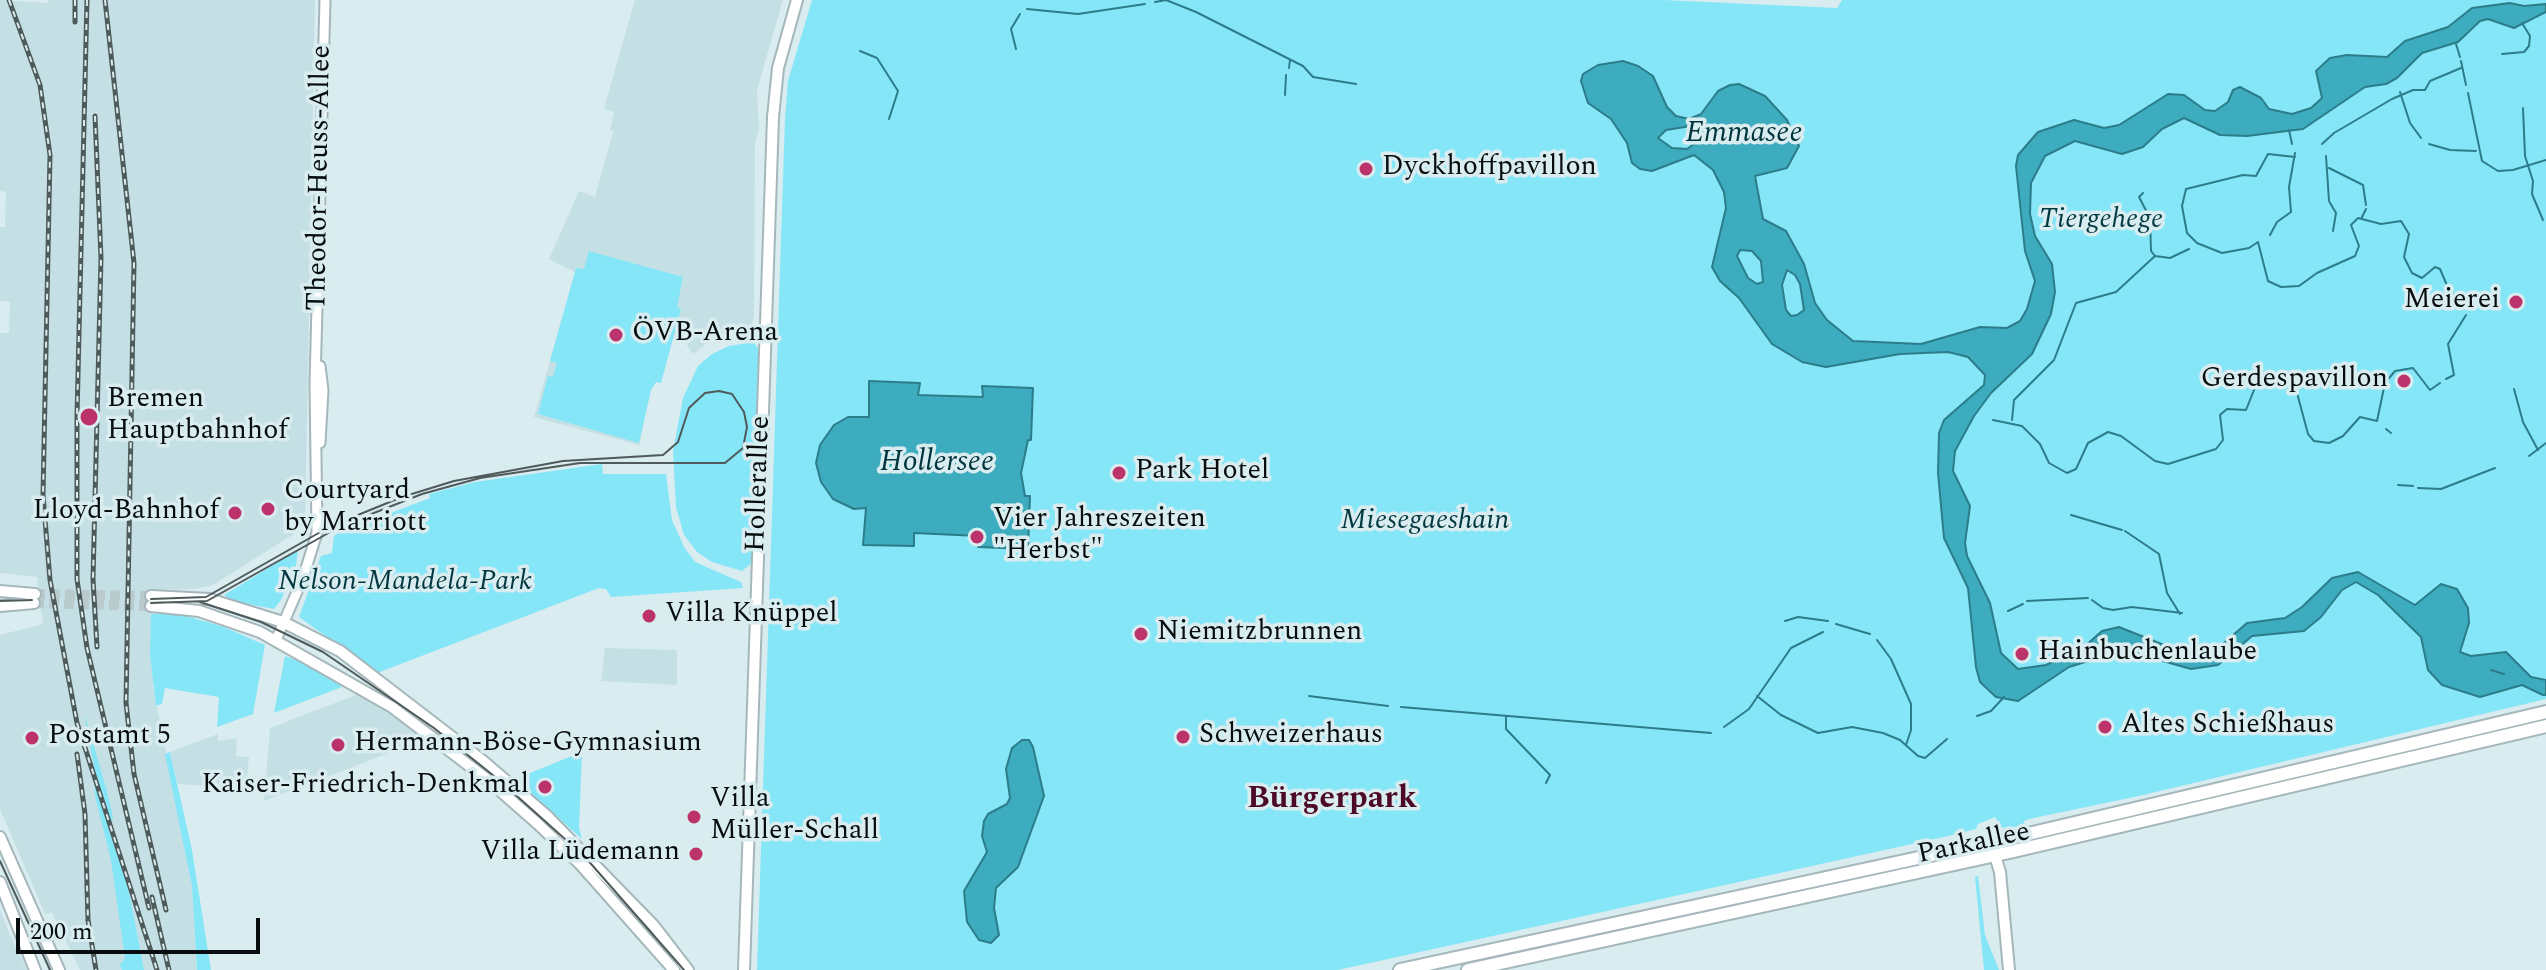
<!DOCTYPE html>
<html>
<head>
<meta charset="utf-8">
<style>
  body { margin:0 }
  #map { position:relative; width:2546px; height:970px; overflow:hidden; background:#d9ecef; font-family:Spectral,serif }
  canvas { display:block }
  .scale { position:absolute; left:16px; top:918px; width:244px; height:36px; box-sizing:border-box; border:4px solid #070d0e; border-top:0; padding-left:10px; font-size:24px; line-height:28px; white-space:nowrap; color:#070d0e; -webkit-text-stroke:6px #d9ecef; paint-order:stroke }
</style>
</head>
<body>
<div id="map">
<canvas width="2546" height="970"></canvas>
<div class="scale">200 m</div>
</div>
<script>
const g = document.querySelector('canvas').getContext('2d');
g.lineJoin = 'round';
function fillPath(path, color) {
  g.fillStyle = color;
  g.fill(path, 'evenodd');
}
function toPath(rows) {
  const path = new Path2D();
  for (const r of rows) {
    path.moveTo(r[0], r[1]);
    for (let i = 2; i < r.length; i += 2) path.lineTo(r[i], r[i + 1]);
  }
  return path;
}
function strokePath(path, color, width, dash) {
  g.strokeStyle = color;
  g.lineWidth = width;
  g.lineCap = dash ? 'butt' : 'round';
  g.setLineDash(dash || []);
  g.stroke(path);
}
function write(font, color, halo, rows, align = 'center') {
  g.font = font + ' Spectral,serif';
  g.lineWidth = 7;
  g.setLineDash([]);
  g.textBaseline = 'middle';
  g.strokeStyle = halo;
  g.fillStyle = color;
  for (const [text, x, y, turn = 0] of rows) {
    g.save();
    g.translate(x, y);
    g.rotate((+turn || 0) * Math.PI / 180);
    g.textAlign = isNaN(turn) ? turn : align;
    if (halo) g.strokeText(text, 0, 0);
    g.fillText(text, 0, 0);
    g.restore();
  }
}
fillPath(toPath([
  [0,0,48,3,49,0,315,0,305,522,294,534,213,585,196,589,151,590,153,686,192,886,197,970,80,970,52,913,45,914,0,809,0,635,43,624,37,577,0,573,0,333,9,333,10,302,0,301,0,227,5,227,6,192,0,191],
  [635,0,783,0,757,90,759,129,755,144,754,318,751,326,711,340,693,354,681,336,678,344,673,339,661,383,656,382,651,390,639,445,534,417,575,272,549,259,579,191,595,197,613,132,610,130,614,112,604,109],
  [605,648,677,650,677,685,601,681],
  [361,693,419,734,412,744,264,801,270,728],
  [218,734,218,741,237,738,236,756,249,757,246,789,178,784,170,752],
  [0,909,9,933,27,970,0,970]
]), '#c5e0e5');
fillPath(toPath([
  [812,0,1664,0,1837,8,1842,0,2546,0,2546,699,2139,796,2029,819,2024,821,2025,826,2001,828,1995,817,1978,824,1976,829,1953,835,1338,970,757,970,785,118,788,81],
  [589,251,683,277,677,307,681,309,661,383,656,382,651,390,639,443,538,414,548,376,553,377,557,363,550,361,576,268,584,269],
  [754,342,760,352,752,563,742,571,712,562,697,552,684,535,676,507,673,451,683,398,698,366,712,354,729,346],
  [602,464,603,474,666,474,672,520,684,547,695,562,741,582,743,588,611,597,606,589,599,588,377,673,299,617,321,556,332,553,334,536,338,533,430,498,429,494,475,482],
  [298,550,296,566,281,600,274,609,236,602,224,595],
  [176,613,224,627,265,645,253,714,217,727,219,697,165,688,162,704,156,706,150,655,151,614],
  [285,656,314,667,347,685,274,713],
  [84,712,107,791,113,817,109,830,128,887,144,970,122,970,120,965,125,958,111,860,95,796,94,767],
  [170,752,192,850,211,970,197,970,192,886,165,754],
  [582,752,579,828,582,839,515,779],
  [1978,876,1985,935,1999,970,1984,970,1975,877]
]), '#85e6f8');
const water = toPath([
  [2510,3,2524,6,2546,4,2546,12,2514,28,2488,19,2480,21,2458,42,2422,53,2397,78,2386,84,2365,87,2303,129,2247,136,2220,135,2184,118,2162,129,2143,147,2122,154,2075,141,2045,156,2031,183,2030,214,2035,236,2052,264,2055,292,2051,314,2032,354,1991,393,1974,416,1955,451,1953,471,1970,506,1965,543,1967,556,1990,603,2001,653,2018,669,2046,665,2084,647,2102,631,2119,627,2189,655,2210,655,2247,623,2285,618,2302,607,2332,578,2358,572,2415,605,2441,584,2457,589,2468,608,2469,623,2460,652,2471,656,2506,652,2531,677,2546,680,2546,695,2543,695,2522,685,2480,697,2442,685,2428,670,2421,637,2378,595,2356,582,2342,590,2321,617,2304,631,2252,636,2218,665,2191,669,2124,650,2069,667,2018,701,1996,697,1980,682,1976,667,1968,588,1944,538,1938,473,1939,433,1944,420,1984,385,1985,375,1968,357,1948,352,1900,354,1826,367,1802,362,1772,344,1739,298,1720,281,1712,267,1726,208,1724,192,1713,170,1694,155,1652,171,1640,169,1632,163,1627,143,1611,119,1588,103,1581,81,1583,74,1598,65,1623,61,1638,66,1653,76,1667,107,1676,116,1689,119,1701,114,1718,91,1730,85,1739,84,1765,96,1787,120,1799,146,1787,168,1755,176,1763,219,1786,231,1804,264,1815,303,1827,320,1853,341,1921,344,1980,327,2007,328,2020,321,2027,309,2035,281,2025,251,2016,166,2018,155,2038,132,2074,120,2104,128,2119,125,2168,94,2184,95,2205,110,2215,111,2228,102,2233,90,2240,87,2261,98,2269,109,2292,114,2311,108,2322,98,2316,71,2330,58,2347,55,2387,57,2405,41,2448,27,2472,8,2510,3],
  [1691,126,1701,134,1701,139,1687,149,1672,148,1658,138,1666,130,1691,126],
  [1740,250,1752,251,1761,261,1763,282,1757,284,1748,278,1737,256,1740,250],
  [1787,270,1795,275,1800,284,1804,310,1797,315,1791,316,1786,310,1782,285,1787,270],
  [869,381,920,383,918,395,983,397,982,386,1033,388,1031,440,1028,440,1021,473,1025,496,1030,496,1028,549,978,547,979,536,914,533,914,546,863,545,866,508,854,509,833,499,821,482,816,463,820,445,834,425,848,417,869,417,869,381],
  [1022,740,1029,740,1033,747,1044,796,1018,867,996,888,994,908,999,935,991,943,979,940,967,922,964,891,987,852,982,836,984,821,988,814,1007,804,1010,798,1006,769,1012,748,1022,740]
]);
fillPath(water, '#3cacbe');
strokePath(water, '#2c7c89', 2);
strokePath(toPath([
  [1155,2,1166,0,1196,12,1303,66,1313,77,1356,84],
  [1027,9,1078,14,1145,4],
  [2456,44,2460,57],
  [1016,49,1011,29,1020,14],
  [860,51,877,58,898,91,889,119],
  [2502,54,2524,52,2529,46,2530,36,2522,23],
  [2461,61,2466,85],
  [1289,68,1290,60],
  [2400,92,2410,123,2421,138],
  [2468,93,2482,161,2498,171,2513,170,2546,160],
  [1285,95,1286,75],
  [2523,108,2525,156,2533,181,2532,194,2543,220],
  [2289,130,2292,144],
  [2322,144,2334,133,2392,99,2413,90,2425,90,2430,81,2461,68],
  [2429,144,2450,150,2476,151],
  [2326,156,2329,201,2336,213,2333,231],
  [2295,157,2268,154,2256,176,2243,175,2186,189,2182,206,2187,233,2197,243,2222,253,2249,248,2258,242,2268,281,2281,287,2299,286,2317,273,2355,256,2359,246,2351,225,2358,218,2381,224,2401,221,2409,234,2404,257,2412,273,2422,278,2435,267,2440,269,2449,290,2464,305],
  [2329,168,2363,185,2366,205],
  [2143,193,2139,197,2150,218,2151,251,2155,256],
  [2362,217,2366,209],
  [2270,235,2277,222,2291,212,2289,187,2295,153],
  [2446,379,2454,375,2448,344,2466,315],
  [2514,389,2523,422,2538,450],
  [1993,420,2022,426,2040,444,2049,463,2067,473,2076,469,2088,443,2108,432,2121,436,2155,461,2168,464,2216,449,2223,440,2220,415,2227,409,2246,410,2256,385,2274,374,2293,378,2308,434,2314,441,2329,443,2343,436,2360,417,2377,421,2385,383,2395,371,2413,368,2430,390,2440,383],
  [2012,420,2014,400,2054,360,2076,303,2116,292,2155,256,2170,258,2189,249],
  [2386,429,2391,433],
  [2529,456,2546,443],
  [2398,485,2413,486],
  [2418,488,2441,489,2495,468],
  [2071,515,2122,530],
  [2125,531,2159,554,2167,593,2180,614],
  [2092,600,2103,608,2113,610,2132,607,2182,613],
  [2027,601,2088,598],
  [2008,611,2023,604],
  [1785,621,1798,617,1828,621],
  [1836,624,1870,634],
  [1877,640,1891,659,1911,704,1911,730,1906,745],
  [2491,670,2504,674],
  [1309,696,1388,706],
  [1757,696,1781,715,1818,733,1852,727,1883,733,1900,740,1918,756,1925,758,1947,739],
  [1401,707,1711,733],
  [1506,716,1506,729,1550,775,1546,783],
  [1977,716,1991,711,2004,697],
  [1724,727,1749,709,1791,648,1823,632]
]), '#2c7c89', 2);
strokePath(toPath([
  [35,594,151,596],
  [34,603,151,606]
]), '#bacbcd', 10, [10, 5]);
const tertiary = toPath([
  [320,366,323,390,320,443],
  [276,640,303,578,317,533,315,383,325,0]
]);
const secondary = toPath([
  [0,591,35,594],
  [151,596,209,599,283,622,340,651,483,761,546,815,654,926,688,970],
  [0,606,34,603],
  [151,606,199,611,260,632,392,707,488,780,538,824,581,865,674,970],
  [0,837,59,970],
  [1993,849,2000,872,2009,970],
  [0,882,35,970],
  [744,970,773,117,778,68,797,0]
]);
const primary = toPath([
  [1400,970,2011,838,2546,712],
  [1468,970,2014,851,2546,726]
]);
strokePath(tertiary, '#a5b7ba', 13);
strokePath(secondary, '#a5b7ba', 14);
strokePath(primary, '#a5b7ba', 16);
strokePath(tertiary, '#fff', 9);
strokePath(secondary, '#fff', 10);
strokePath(primary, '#fff', 12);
strokePath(toPath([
  [0,601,32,600],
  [200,602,261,622,323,652,434,728,499,780,585,857,684,970],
  [151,603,207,601,341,526,422,494,480,478,580,463,725,463,743,448,747,427,744,412,732,394,719,391,705,393,689,408,678,442,663,455,563,461,454,481,402,497,331,526,206,597,151,599],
  [0,861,50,970]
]), '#4f5a5b', 2);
const rail = toPath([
  [9,0,40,85,50,155,43,495,50,580,77,723,157,970],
  [75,0,75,22],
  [87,0,77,416,77,579,87,648,149,908],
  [105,0,134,263,126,703,134,774,166,910],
  [95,116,101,258,93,579,97,647],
  [77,754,85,814,88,920,96,970],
  [152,897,169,970]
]);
strokePath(rail, '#4f5a5b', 5);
strokePath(rail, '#d9ecef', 2, [6]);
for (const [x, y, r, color] of [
  [1366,169,8,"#bc326a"],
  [2516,302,8,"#bc326a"],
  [616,335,8,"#bc326a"],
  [2404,381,8,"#bc326a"],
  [89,417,10,"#bc326a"],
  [1119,473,8,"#bc326a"],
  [268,509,8,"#bc326a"],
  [235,513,8,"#bc326a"],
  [977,537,8,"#bc326a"],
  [649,616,8,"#bc326a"],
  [1141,634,8,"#bc326a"],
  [2022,654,8,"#bc326a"],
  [2105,727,8,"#bc326a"],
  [1183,737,8,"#bc326a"],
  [32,738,8,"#bc326a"],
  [338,745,8,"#bc326a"],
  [545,787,8,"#bc326a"],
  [694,817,8,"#bc326a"],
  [696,854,8,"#bc326a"]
]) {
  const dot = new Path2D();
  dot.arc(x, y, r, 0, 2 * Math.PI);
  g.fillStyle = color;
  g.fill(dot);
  strokePath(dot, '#d9ecef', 3);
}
write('28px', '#070d0e', '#d9ecef', [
  ["Dyckhoffpavillon",1382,169],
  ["Meierei",2500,302,"right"],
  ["ÖVB-Arena",632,335],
  ["Gerdespavillon",2388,381,"right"],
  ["Bremen",107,401],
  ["Hauptbahnhof",107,433],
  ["Park Hotel",1135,473],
  ["Courtyard",284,493],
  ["by Marriott",284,525],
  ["Lloyd-Bahnhof",219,513,"right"],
  ["Vier Jahreszeiten",993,521],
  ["\"Herbst\"",993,553],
  ["Villa Knüppel",665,616],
  ["Niemitzbrunnen",1157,634],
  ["Hainbuchenlaube",2038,654],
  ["Altes Schießhaus",2121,727],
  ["Schweizerhaus",1199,737],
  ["Postamt 5",48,738],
  ["Hermann-Böse-Gymnasium",354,745],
  ["Kaiser-Friedrich-Denkmal",529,787,"right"],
  ["Villa",710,801],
  ["Müller-Schall",710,833],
  ["Villa Lüdemann",680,854,"right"]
], 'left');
write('28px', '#070d0e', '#d9ecef', [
  ["Theodor-Heuss-Allee",321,178,-89],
  ["Hollerallee",760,484,-88],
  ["Parkallee",1974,845,-12]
]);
write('italic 28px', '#023840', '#d9ecef', [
  ["Tiergehege",2101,222],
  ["Miesegaeshain",1425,523],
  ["Nelson-Mandela-Park",405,584]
]);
write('italic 30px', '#00353d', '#d9ecef', [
  ["Emmasee",1744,135],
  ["Hollersee",937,464]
]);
write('bold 32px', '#4d0a26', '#d9ecef', [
  ["Bürgerpark",1332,801]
]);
</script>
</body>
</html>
